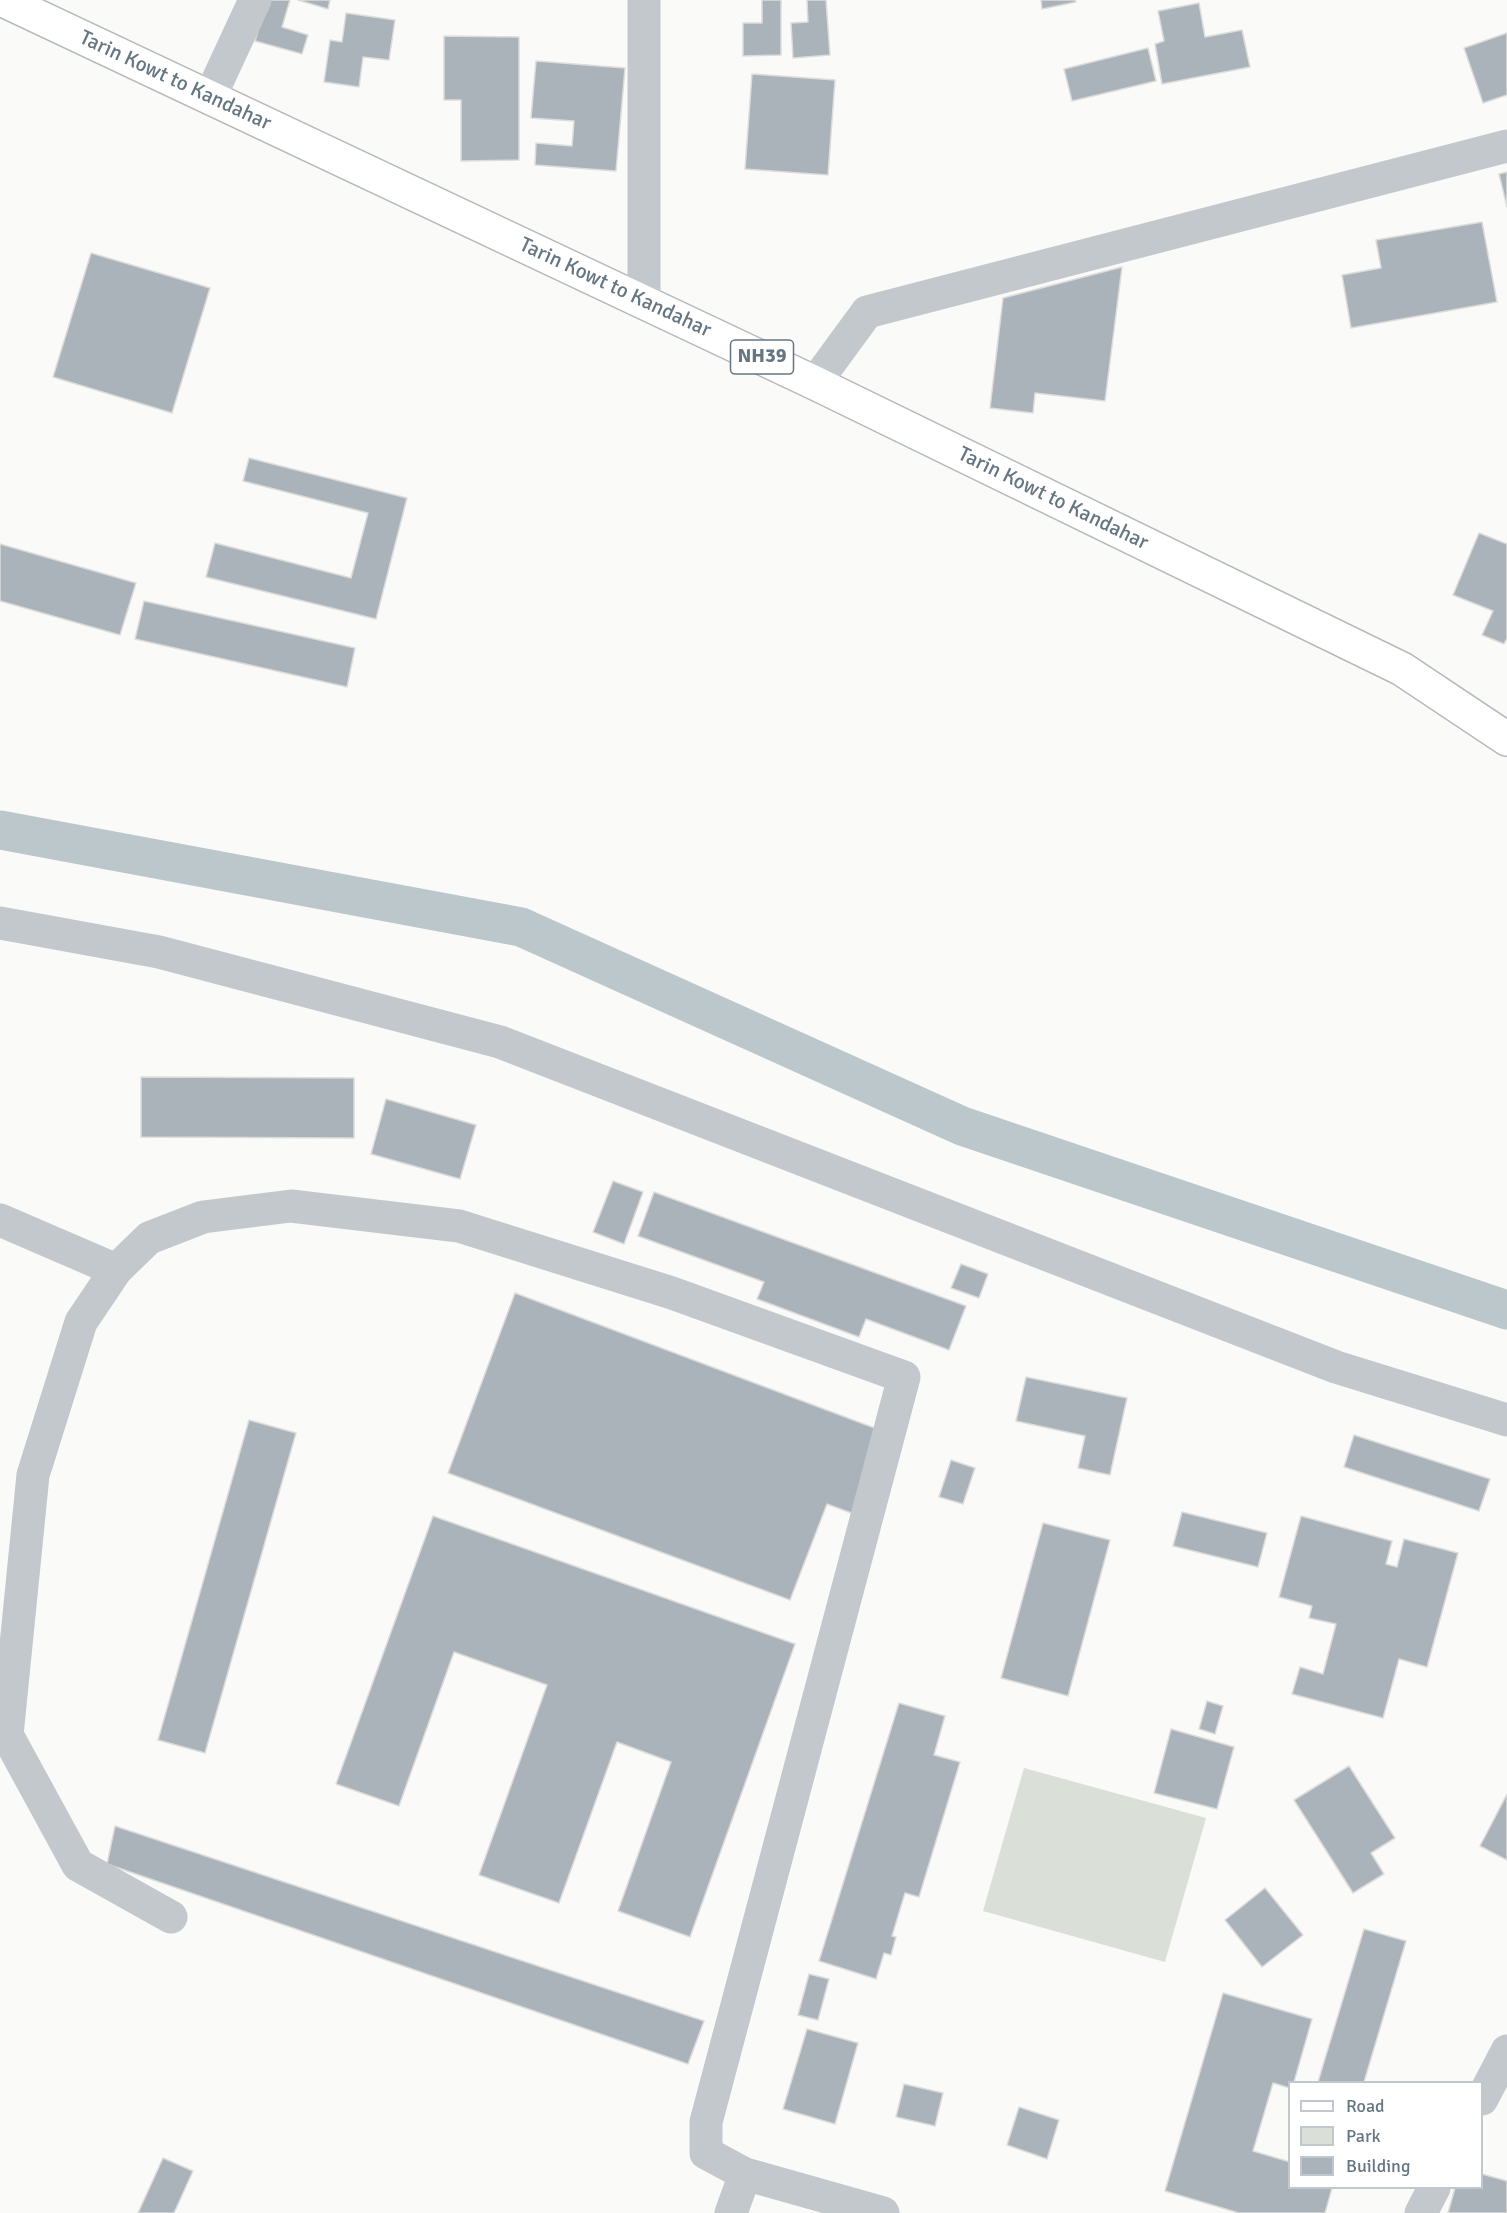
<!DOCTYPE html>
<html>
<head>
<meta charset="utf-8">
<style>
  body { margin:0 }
  #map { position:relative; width:1507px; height:2213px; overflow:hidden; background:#fafaf8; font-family:Signika,sans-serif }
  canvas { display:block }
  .legend { position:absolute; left:1288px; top:2081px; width:195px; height:108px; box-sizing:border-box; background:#fff; border:2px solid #c1c8cd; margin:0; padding:8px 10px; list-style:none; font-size:18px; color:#657683 }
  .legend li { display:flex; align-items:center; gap:12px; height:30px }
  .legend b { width:30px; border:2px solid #c1c8cd }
</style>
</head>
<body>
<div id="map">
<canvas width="1507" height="2213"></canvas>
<ul class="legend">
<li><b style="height:8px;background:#fff"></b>Road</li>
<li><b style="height:16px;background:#dadfd7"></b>Park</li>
<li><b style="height:16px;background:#aab3b9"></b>Building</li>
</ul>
</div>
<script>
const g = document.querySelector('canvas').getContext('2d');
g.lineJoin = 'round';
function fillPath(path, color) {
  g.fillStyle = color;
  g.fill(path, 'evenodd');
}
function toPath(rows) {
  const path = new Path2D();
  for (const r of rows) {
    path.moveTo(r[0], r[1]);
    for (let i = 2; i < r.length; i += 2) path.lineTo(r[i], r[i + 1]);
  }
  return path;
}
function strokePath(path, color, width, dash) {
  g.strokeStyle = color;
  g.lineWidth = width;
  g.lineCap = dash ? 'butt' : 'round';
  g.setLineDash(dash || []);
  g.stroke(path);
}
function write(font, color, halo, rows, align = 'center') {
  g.font = font + ' Signika,sans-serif';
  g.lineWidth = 6;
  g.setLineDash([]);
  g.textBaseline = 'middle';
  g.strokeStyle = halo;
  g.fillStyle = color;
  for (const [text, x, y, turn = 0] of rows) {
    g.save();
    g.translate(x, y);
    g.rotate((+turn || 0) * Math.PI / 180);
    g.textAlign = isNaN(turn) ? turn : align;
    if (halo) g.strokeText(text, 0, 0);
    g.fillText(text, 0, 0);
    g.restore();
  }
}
fillPath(toPath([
  [1024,1768,1206,1818,1165,1962,983,1911]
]), '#dadfd7');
strokePath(toPath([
  [0,830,521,927,962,1126,1507,1310]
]), '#bbc7cb', 39);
const building = toPath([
  [267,0,290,0,282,27,308,35,302,54,255,41,267,0],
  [298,0,330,0,328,9,298,0],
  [762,0,781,0,781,55,743,56,743,23,762,23,762,0],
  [807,0,826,0,830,55,793,58,791,23,808,22,807,0],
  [1041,0,1075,0,1076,2,1042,9,1041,0],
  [1199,3,1205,37,1242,30,1250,67,1162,84,1155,44,1164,41,1158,11,1199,3],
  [346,13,395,20,389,60,363,57,359,87,324,82,330,40,342,42,346,13],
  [1507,33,1507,95,1483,103,1464,48,1507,33],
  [444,36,519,37,519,160,461,161,461,100,444,100,444,36],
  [1148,48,1156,81,1072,101,1064,69,1148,48],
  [536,61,625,68,616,171,535,165,536,143,572,146,574,121,531,118,536,61],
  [752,74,835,80,828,175,745,169,752,74],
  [1507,172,1507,207,1499,174,1507,172],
  [1482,222,1497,302,1351,328,1342,275,1381,268,1376,240,1482,222],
  [91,253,210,288,172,413,53,377,91,253],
  [1122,267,1105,401,1035,393,1033,413,990,408,1003,298,1122,267],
  [249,458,407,498,376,619,206,577,215,543,351,578,368,513,243,481,249,458],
  [1479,533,1507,544,1507,638,1504,644,1482,635,1493,611,1453,595,1479,533],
  [0,544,136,583,120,635,0,601,0,544],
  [144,601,355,648,347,687,135,639,144,601],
  [141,1077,354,1078,354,1138,141,1137,141,1077],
  [386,1099,476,1125,460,1179,371,1154,386,1099],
  [613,1181,643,1192,624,1244,593,1232,613,1181],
  [654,1192,966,1306,949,1350,866,1319,859,1337,757,1299,764,1282,638,1236,654,1192],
  [961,1264,988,1274,979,1298,951,1288,961,1264],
  [515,1293,885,1432,854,1514,827,1504,790,1600,448,1473,515,1293],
  [1026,1377,1127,1398,1110,1475,1078,1468,1085,1436,1016,1421,1026,1377],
  [249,1420,296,1433,205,1753,158,1740,249,1420],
  [1354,1435,1490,1479,1479,1511,1344,1467,1354,1435],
  [951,1460,975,1468,963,1504,939,1497,951,1460],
  [1182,1512,1267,1533,1258,1567,1173,1546,1182,1512],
  [433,1516,795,1644,690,1937,618,1911,671,1762,617,1742,559,1903,479,1875,547,1685,454,1652,399,1806,336,1784,433,1516],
  [1301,1516,1392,1541,1386,1564,1397,1567,1404,1539,1458,1553,1427,1667,1399,1659,1383,1718,1292,1694,1300,1667,1323,1674,1336,1624,1309,1618,1312,1606,1279,1597,1301,1516],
  [1043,1523,1110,1540,1068,1696,1001,1678,1043,1523],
  [1207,1701,1223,1706,1215,1734,1199,1729,1207,1701],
  [899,1703,945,1716,934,1755,960,1762,919,1897,905,1893,892,1936,896,1937,891,1955,884,1953,876,1979,819,1961,899,1703],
  [1171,1729,1234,1747,1217,1809,1154,1793,1171,1729],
  [1349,1766,1395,1838,1371,1853,1384,1874,1353,1893,1294,1800,1349,1766],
  [1507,1794,1507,1860,1480,1846,1507,1794],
  [115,1826,704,2021,688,2064,107,1864,115,1826],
  [1265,1888,1303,1935,1262,1967,1225,1920,1265,1888],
  [1364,1929,1406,1941,1364,2082,1318,2082,1364,1929],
  [809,1974,829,1979,818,2020,798,2015,809,1974],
  [1223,1993,1312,2019,1294,2082,1290,2082,1290,2088,1273,2083,1253,2151,1290,2162,1290,2188,1332,2188,1325,2213,1239,2213,1165,2191,1223,1993],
  [807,2029,858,2043,835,2124,783,2109,807,2029],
  [904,2084,943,2093,935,2126,896,2117,904,2084],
  [1019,2107,1059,2120,1047,2159,1007,2145,1019,2107],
  [163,2158,193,2171,174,2213,138,2213,163,2158],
  [1482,2174,1507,2181,1507,2213,1448,2213,1455,2188,1482,2188,1482,2174]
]);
fillPath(building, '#aab3b9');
strokePath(building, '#dcdcda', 1.5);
const major = toPath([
  [3,0,815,383,1402,669,1507,739]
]);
strokePath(major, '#b5babe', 36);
strokePath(toPath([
  [644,0,644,302],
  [210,97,255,0],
  [815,383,867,312,1507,146],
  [0,923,159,952,500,1042,1336,1367,1507,1420],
  [0,1220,116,1270],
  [171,1917,78,1865,7,1735,33,1475,81,1322,116,1270,149,1238,203,1217,291,1206,459,1226,672,1293,904,1377,706,2122,706,2153,745,2174],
  [1482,2099,1507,2051],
  [731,2213,745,2174,883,2213],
  [1421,2213,1434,2188]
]), '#c3c8cc', 33);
strokePath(major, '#fff', 33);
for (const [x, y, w] of [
  [762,357,63]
]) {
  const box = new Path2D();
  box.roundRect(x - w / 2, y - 17, w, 34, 4.5);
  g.fillStyle = '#fff';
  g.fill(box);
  strokePath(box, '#657683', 1.5);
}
write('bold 20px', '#657683', null, [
  ["NH39",762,357]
]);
write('21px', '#657683', '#fff', [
  ["Tarin Kowt to Kandahar",175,81,25],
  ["Tarin Kowt to Kandahar",615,288,25],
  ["Tarin Kowt to Kandahar",1053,499,26]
]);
</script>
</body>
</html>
